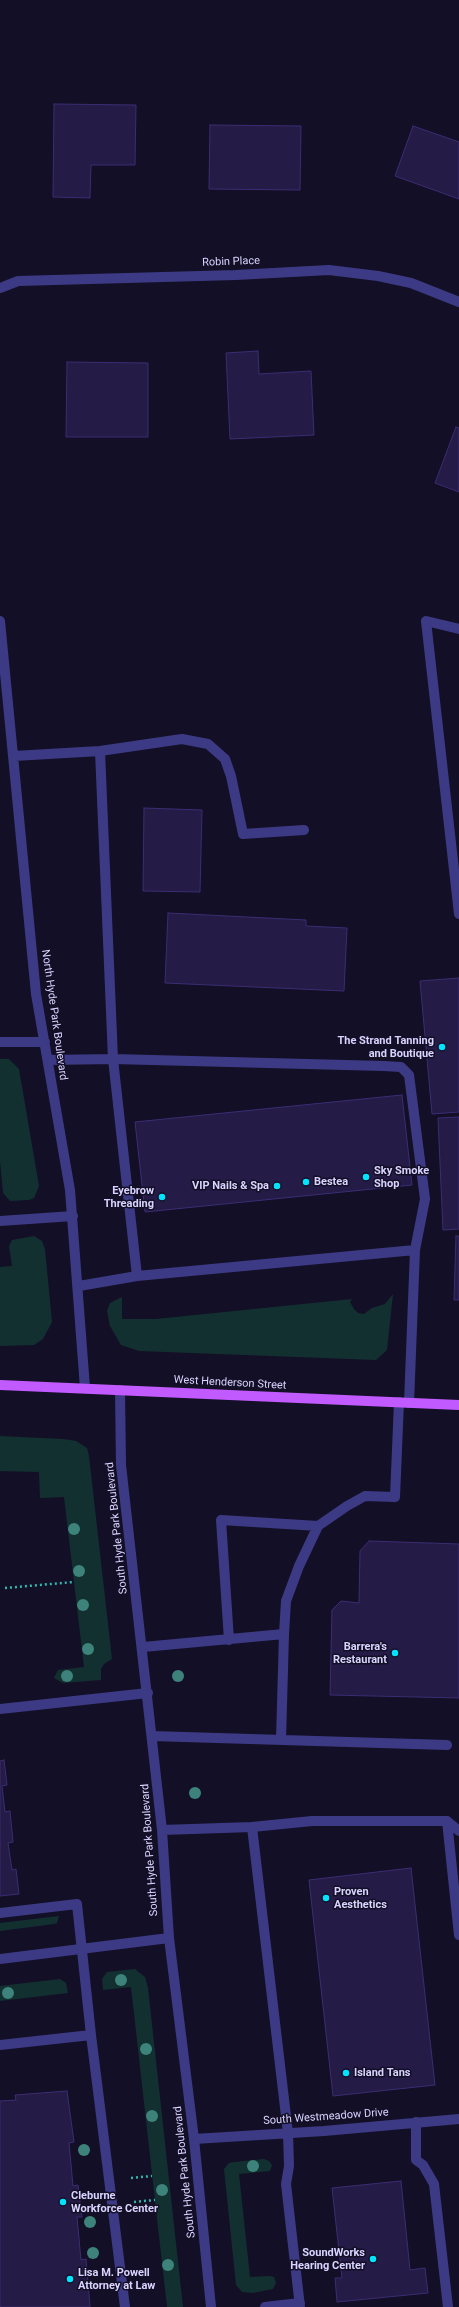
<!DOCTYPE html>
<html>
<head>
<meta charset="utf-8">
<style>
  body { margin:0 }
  canvas { display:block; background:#130f26 }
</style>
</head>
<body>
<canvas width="459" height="2307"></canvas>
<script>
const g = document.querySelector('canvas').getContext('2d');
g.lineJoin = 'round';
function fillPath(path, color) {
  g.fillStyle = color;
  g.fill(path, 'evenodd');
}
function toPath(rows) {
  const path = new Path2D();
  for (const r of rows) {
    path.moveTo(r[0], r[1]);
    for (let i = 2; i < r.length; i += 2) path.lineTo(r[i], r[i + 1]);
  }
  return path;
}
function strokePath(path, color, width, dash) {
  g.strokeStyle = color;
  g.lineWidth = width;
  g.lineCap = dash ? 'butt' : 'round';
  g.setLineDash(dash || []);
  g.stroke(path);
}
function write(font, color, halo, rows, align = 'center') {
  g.font = font + ' Roboto,sans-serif';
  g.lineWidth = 3;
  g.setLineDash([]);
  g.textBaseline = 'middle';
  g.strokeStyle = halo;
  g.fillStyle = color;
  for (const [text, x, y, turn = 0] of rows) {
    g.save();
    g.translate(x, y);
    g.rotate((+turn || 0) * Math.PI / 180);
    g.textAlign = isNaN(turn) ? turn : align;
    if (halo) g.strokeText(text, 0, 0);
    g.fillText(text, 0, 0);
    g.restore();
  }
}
fillPath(toPath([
  [0,1059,9,1059,19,1069,39,1186,34,1198,29,1200,10,1201,3,1193,0,1161],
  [34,1236,42,1241,45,1249,52,1322,43,1339,34,1345,0,1346,0,1267,12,1266,9,1246,12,1240],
  [393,1294,387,1350,376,1360,139,1351,121,1345,110,1326,107,1311,110,1303,122,1297,122,1319,156,1319,352,1299,350,1302,354,1309,358,1313,364,1314,372,1308,385,1304],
  [0,1436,63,1439,76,1441,87,1448,89,1456,112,1659,104,1664,101,1669,101,1680,63,1683,54,1678,58,1670,84,1667,64,1497,40,1498,39,1472,0,1471],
  [59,1916,57,1923,54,1924,0,1931,0,1923],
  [135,1969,145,1977,148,1988,183,2307,167,2307,131,1987,103,1990,102,1979,107,1972],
  [60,1979,66,1983,68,1993,0,2001,0,1986],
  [264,2159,269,2161,272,2165,270,2171,239,2174,250,2277,270,2276,274,2277,276,2283,273,2289,253,2293,242,2292,236,2285,224,2169,229,2163,234,2162]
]), '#12302f');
const building = toPath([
  [54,104,136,105,135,165,91,165,90,198,53,197,54,104],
  [210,125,301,126,300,190,209,189,210,125],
  [413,126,459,142,459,199,395,176,413,126],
  [258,351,259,374,311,371,314,435,230,439,226,353,258,351],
  [67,362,148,363,148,437,66,437,67,362],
  [456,427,459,428,459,492,435,483,456,427],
  [144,808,202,810,200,892,143,891,144,808],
  [168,913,306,920,306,926,347,928,344,991,165,983,168,913],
  [459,978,459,1112,432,1114,420,981,459,978],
  [402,1095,412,1185,145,1212,135,1122,402,1095],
  [459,1117,459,1229,443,1230,438,1118,459,1117],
  [456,1236,459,1236,459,1300,454,1300,456,1236],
  [369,1541,459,1544,459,1698,330,1695,332,1610,341,1601,359,1603,360,1551,369,1541],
  [4,1760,7,1785,2,1786,5,1812,10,1811,13,1842,8,1843,12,1870,16,1869,19,1894,0,1896,0,1761,4,1760],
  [411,1868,435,2085,333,2096,309,1880,411,1868],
  [67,2091,74,2142,69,2143,73,2186,78,2185,82,2217,77,2217,81,2260,86,2259,90,2307,0,2307,0,2101,16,2100,15,2095,67,2091],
  [401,2181,410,2270,425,2268,428,2293,337,2302,335,2278,342,2278,332,2188,401,2181]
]);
fillPath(building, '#241b47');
strokePath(building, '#3b2d73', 1);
strokePath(toPath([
  [5,1588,74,1582],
  [131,2178,152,2176],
  [134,2202,155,2200]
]), '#2fb8b0', 2.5, [2, 3]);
strokePath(toPath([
  [0,288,18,281,236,275,329,270,378,276,411,283,459,302],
  [0,621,36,994,70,1190,85,1388],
  [459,629,426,621,459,914],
  [100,751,182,739,208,744,225,759,231,776,243,834,304,830],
  [14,756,100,751,113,1059,137,1276],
  [0,1042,45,1042],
  [48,1060,113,1059,384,1066,401,1067,409,1075,425,1199,415,1250,409,1403],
  [0,1221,73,1216],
  [79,1286,137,1276,415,1250],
  [120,1390,121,1465,162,1830,169,1938,194,2139,211,2307],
  [229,1640,221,1520,318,1526,347,1506,365,1496,395,1497,399,1402],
  [143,1647,284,1634,286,1601,299,1566,318,1526],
  [0,1709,148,1693],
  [152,1736,447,1745],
  [281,1740,284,1634],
  [447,1821,459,1935],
  [252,1827,288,2133,289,2166,286,2184,300,2307],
  [162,1830,252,1827,312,1821,447,1821,459,1831],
  [0,1913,77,1904,91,2035,125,2307],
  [0,1959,169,1938],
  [0,2045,91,2035],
  [416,2122,416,2160,423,2165,434,2184,448,2307],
  [194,2139,324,2131,459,2119],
  [265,2307,300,2303]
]), '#3d3a85', 10);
strokePath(toPath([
  [0,1385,459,1405]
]), '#c25bff', 10);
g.fillStyle = '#3d827b';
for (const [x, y] of [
  [74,1529],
  [79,1571],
  [83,1605],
  [88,1649],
  [67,1676],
  [178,1676],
  [195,1793],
  [121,1980],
  [8,1993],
  [146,2049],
  [152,2116],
  [84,2150],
  [253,2166],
  [162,2190],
  [90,2222],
  [93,2253],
  [168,2265]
]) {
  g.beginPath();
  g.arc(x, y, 6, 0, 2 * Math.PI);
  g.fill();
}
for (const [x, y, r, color] of [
  [442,1047,4,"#00e5ff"],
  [366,1177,4,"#00e5ff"],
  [306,1182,4,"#00e5ff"],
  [277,1186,4,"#00e5ff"],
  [162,1197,4,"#00e5ff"],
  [395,1653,4,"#00e5ff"],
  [326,1898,4,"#00e5ff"],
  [346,2073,4,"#00e5ff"],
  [63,2202,4,"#00e5ff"],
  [373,2259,4,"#00e5ff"],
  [70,2279,4,"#00e5ff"]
]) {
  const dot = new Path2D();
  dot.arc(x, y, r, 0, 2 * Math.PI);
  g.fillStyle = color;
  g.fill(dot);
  strokePath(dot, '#130f26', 1.5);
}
write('11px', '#d9d4ff', '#130f26', [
  ["Robin Place",231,262,-2],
  ["North Hyde Park Boulevard",54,1015,82],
  ["West Henderson Street",230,1383,3],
  ["South Hyde Park Boulevard",117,1528,-96],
  ["South Hyde Park Boulevard",150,1850,-94],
  ["South Westmeadow Drive",326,2117,-4],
  ["South Hyde Park Boulevard",185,2172,-96]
]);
write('bold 11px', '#d9d4ff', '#130f26', [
  ["The Strand Tanning",434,1041,"right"],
  ["and Boutique",434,1054,"right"],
  ["Sky Smoke",374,1171],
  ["Shop",374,1184],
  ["Bestea",314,1182],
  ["VIP Nails & Spa",269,1186,"right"],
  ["Eyebrow",154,1191,"right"],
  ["Threading",154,1204,"right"],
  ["Barrera's",387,1647,"right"],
  ["Restaurant",387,1660,"right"],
  ["Proven",334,1892],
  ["Aesthetics",334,1905],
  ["Island Tans",354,2073],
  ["Cleburne",71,2196],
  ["Workforce Center",71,2209],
  ["SoundWorks",365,2253,"right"],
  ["Hearing Center",365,2266,"right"],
  ["Lisa M. Powell",78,2273],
  ["Attorney at Law",78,2286]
], 'left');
</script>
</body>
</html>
